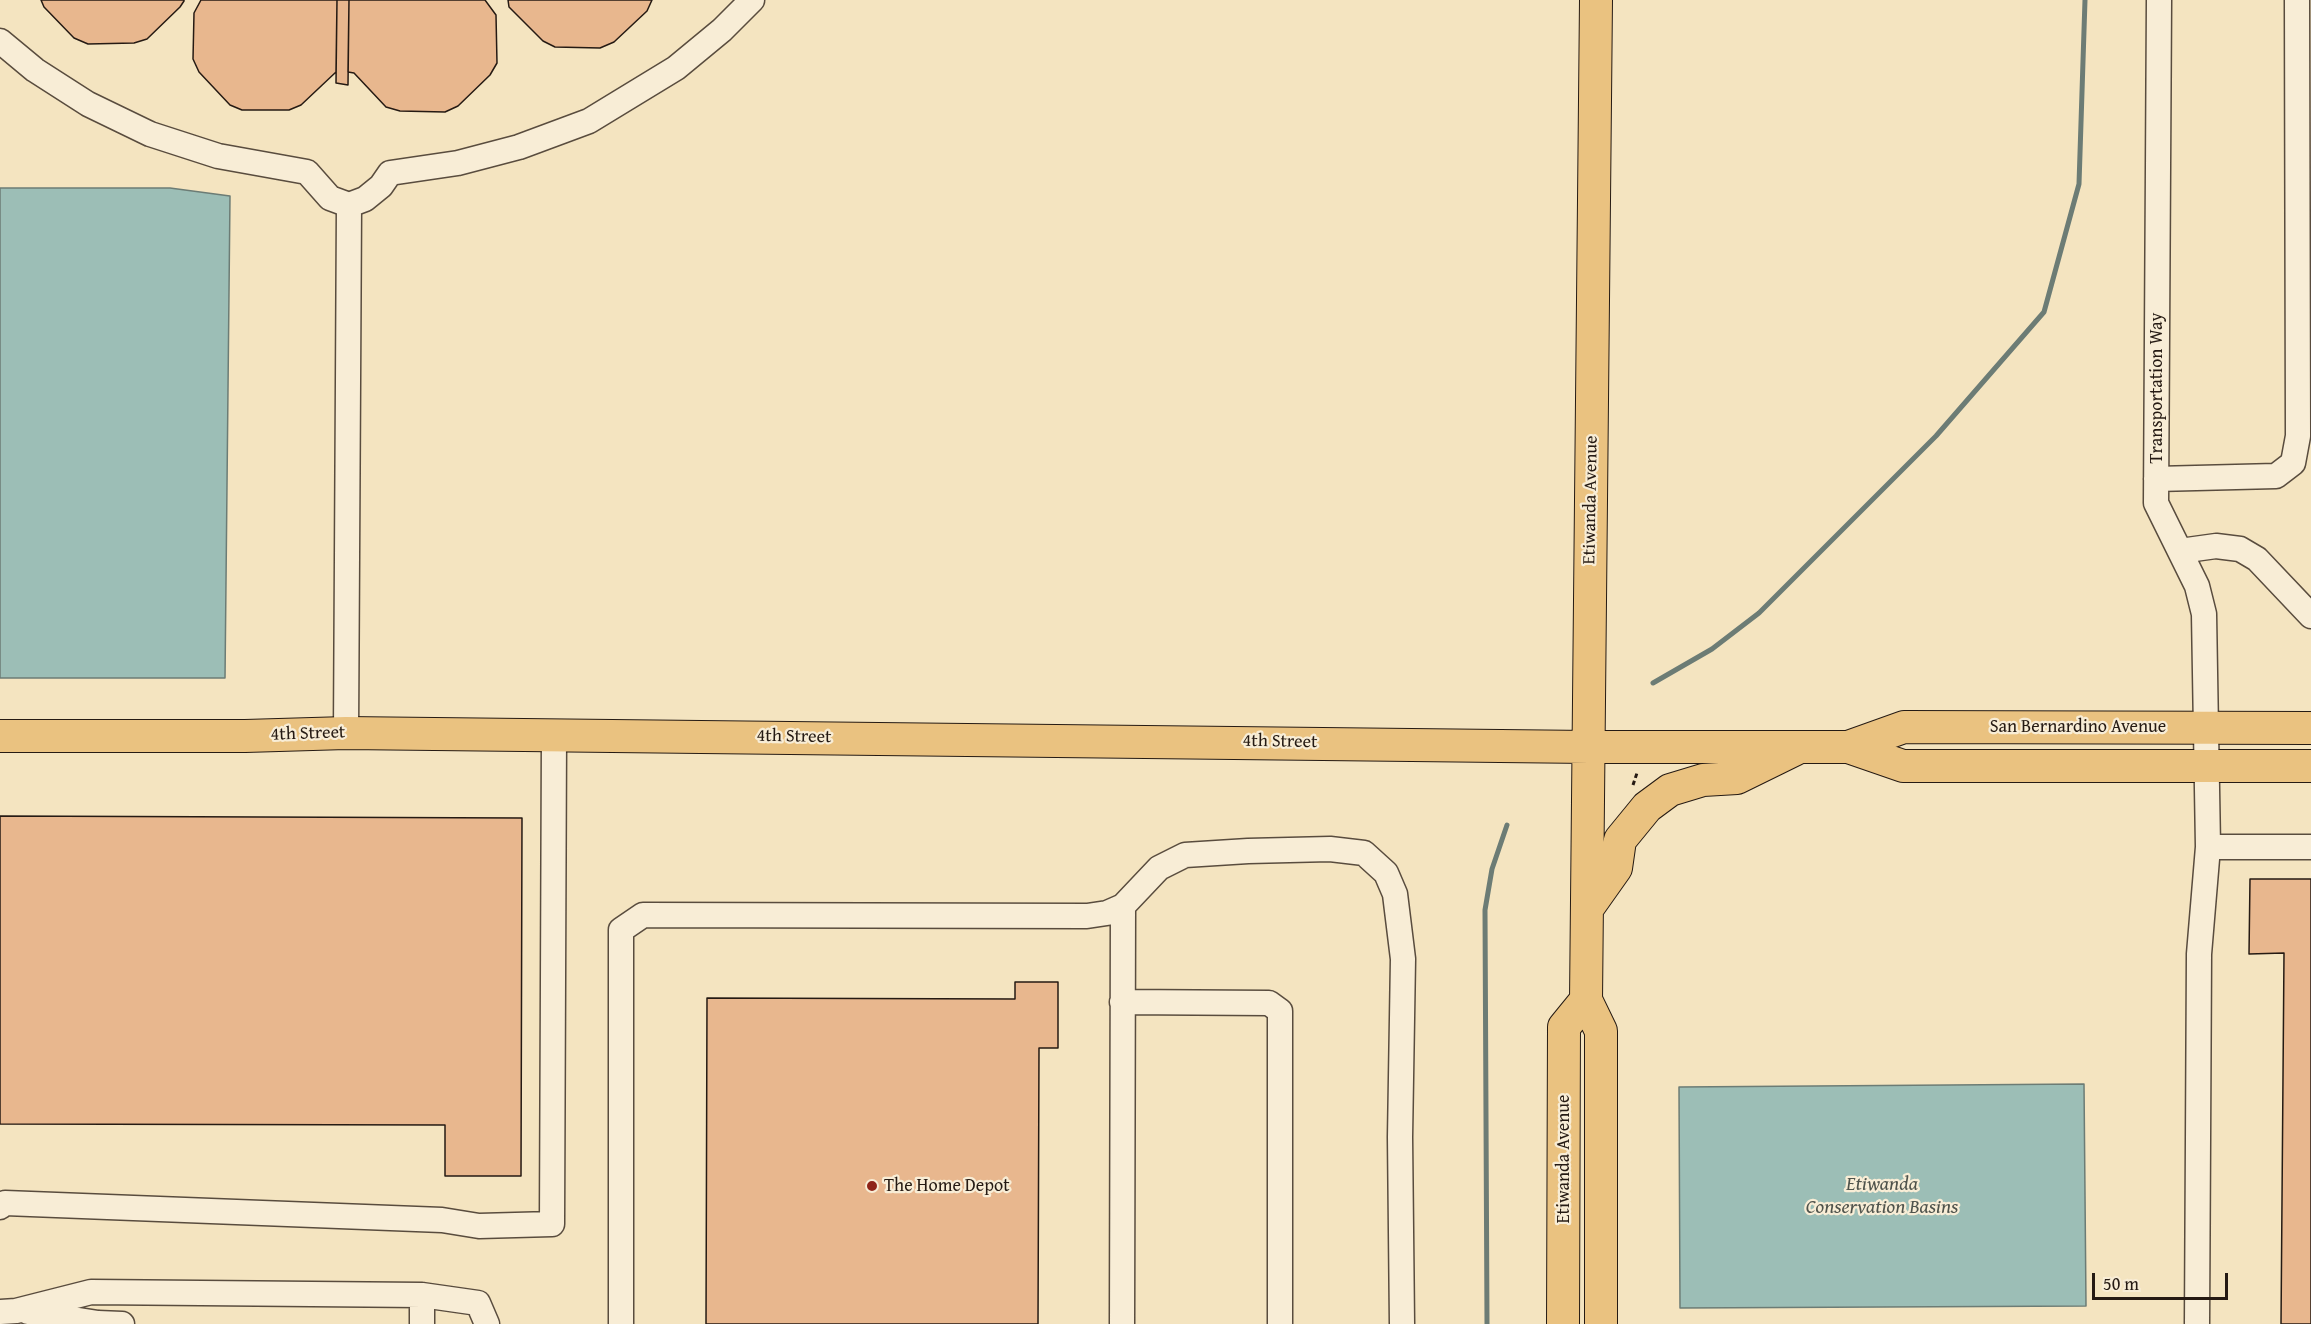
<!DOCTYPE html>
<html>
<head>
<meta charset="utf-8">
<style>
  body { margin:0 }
  #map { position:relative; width:2311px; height:1324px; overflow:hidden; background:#f4e4c0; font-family:"Gentium Book Plus",serif }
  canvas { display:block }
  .scale { position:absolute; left:2092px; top:1273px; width:136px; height:27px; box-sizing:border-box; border:3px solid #251a13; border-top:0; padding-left:8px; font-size:18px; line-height:21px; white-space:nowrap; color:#251a13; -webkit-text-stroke:4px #f8edd6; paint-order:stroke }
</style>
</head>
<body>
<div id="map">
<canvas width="2311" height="1324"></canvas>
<div class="scale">50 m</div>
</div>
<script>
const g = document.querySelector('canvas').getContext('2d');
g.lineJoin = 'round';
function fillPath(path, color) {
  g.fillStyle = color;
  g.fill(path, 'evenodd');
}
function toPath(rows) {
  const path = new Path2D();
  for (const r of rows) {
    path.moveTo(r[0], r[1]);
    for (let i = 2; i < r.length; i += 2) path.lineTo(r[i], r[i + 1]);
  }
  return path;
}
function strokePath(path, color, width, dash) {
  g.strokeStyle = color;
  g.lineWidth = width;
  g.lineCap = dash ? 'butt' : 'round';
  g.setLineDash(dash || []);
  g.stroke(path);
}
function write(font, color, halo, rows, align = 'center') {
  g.font = font + ' "Gentium Book Plus",serif';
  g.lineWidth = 4.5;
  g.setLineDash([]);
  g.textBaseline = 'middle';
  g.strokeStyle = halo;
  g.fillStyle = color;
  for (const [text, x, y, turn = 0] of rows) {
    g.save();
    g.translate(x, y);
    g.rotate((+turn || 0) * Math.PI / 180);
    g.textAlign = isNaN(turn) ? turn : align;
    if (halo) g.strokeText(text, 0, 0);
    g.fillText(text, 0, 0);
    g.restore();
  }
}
const water = toPath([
  [0,188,170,188,230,196,225,678,0,678,0,188],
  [2084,1084,2086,1306,1680,1308,1679,1087,2084,1084]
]);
fillPath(water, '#9cbeb6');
strokePath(water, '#6c7c75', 1.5);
strokePath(toPath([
  [1653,683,1712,649,1759,613,1936,436,2044,312,2079,184,2085,0],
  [1487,1324,1485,910,1492,869,1507,825]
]), '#6c7c75', 5);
const building = toPath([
  [41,0,184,0,184,1,180,7,147,39,134,43,88,44,74,38,44,7,41,0],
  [201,0,337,0,336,72,301,105,289,110,242,110,230,105,199,72,193,59,194,13,201,0],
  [337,0,349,0,348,85,336,83,337,0],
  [349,0,485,0,496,15,497,63,490,75,458,106,445,112,400,111,386,107,354,73,348,72,349,0],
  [508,0,652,0,647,11,614,42,600,48,555,47,543,41,509,7,508,0],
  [0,816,522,818,521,1176,445,1176,445,1125,0,1124,0,816],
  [2250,879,2311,879,2311,1324,2281,1324,2284,953,2249,954,2250,879],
  [1015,982,1058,982,1058,1048,1039,1048,1038,1324,706,1324,707,998,1015,999,1015,982]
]);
fillPath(building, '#e8b78e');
strokePath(building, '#251a13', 1.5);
const minor = toPath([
  [2159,0,2156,503,2197,586,2204,614,2208,847,2199,954,2197,1324],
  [0,41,35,70,88,104,150,134,218,156,307,172,330,198,349,205,365,199,381,186,390,173,458,163,519,147,589,121,676,68,722,30,752,0],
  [2156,479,2276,476,2293,463,2298,436,2297,0],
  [2180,551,2216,546,2240,549,2257,559,2311,616],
  [346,733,349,205],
  [2208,847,2311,847],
  [1122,1002,1269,1003,1280,1011,1280,1324],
  [0,1207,5,1203,442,1220,479,1226,552,1224,554,735],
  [422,1295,422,1324],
  [0,1312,16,1311,91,1292,422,1295,478,1303,487,1324],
  [28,1312,98,1323,122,1324],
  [621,1324,621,930,643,915,1087,916,1107,913,1123,906,1159,868,1185,855,1248,851,1330,849,1364,853,1386,873,1395,894,1403,959,1400,1137,1402,1324],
  [1122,1324,1123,906]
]);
const major = toPath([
  [1596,0,1586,1000,1601,1031,1601,1324],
  [0,736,245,736,346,733,1589,747,1848,747,1903,766,2311,766],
  [1848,747,1904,727,2311,728],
  [1587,909,1616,868,1620,840,1647,807,1670,790,1703,780,1737,778,1794,750],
  [1563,1324,1564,1027,1586,1000]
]);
strokePath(minor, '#594c3e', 27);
strokePath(major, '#251a13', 34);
strokePath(toPath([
  [1633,785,1637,773]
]), '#251a13', 3, [4.5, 3]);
strokePath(minor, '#f8edd6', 24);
strokePath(major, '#eac280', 32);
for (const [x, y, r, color] of [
  [872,1186,6,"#8f2418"]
]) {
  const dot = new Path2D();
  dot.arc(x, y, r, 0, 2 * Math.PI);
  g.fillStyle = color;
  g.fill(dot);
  strokePath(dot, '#f8edd6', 2);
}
write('18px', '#251a13', '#f8edd6', [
  ["Transportation Way",2157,388,-90],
  ["Etiwanda Avenue",1591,500,-89],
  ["San Bernardino Avenue",2078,727],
  ["4th Street",308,734,-2],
  ["4th Street",794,737,1],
  ["4th Street",1280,742,1],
  ["Etiwanda Avenue",1564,1159,-90]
]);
write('18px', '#251a13', '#f8edd6', [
  ["The Home Depot",884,1186]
], 'left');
write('italic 20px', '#4f534c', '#f8edd6', [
  ["Etiwanda",1882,1185],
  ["Conservation Basins",1882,1208]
]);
</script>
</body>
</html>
